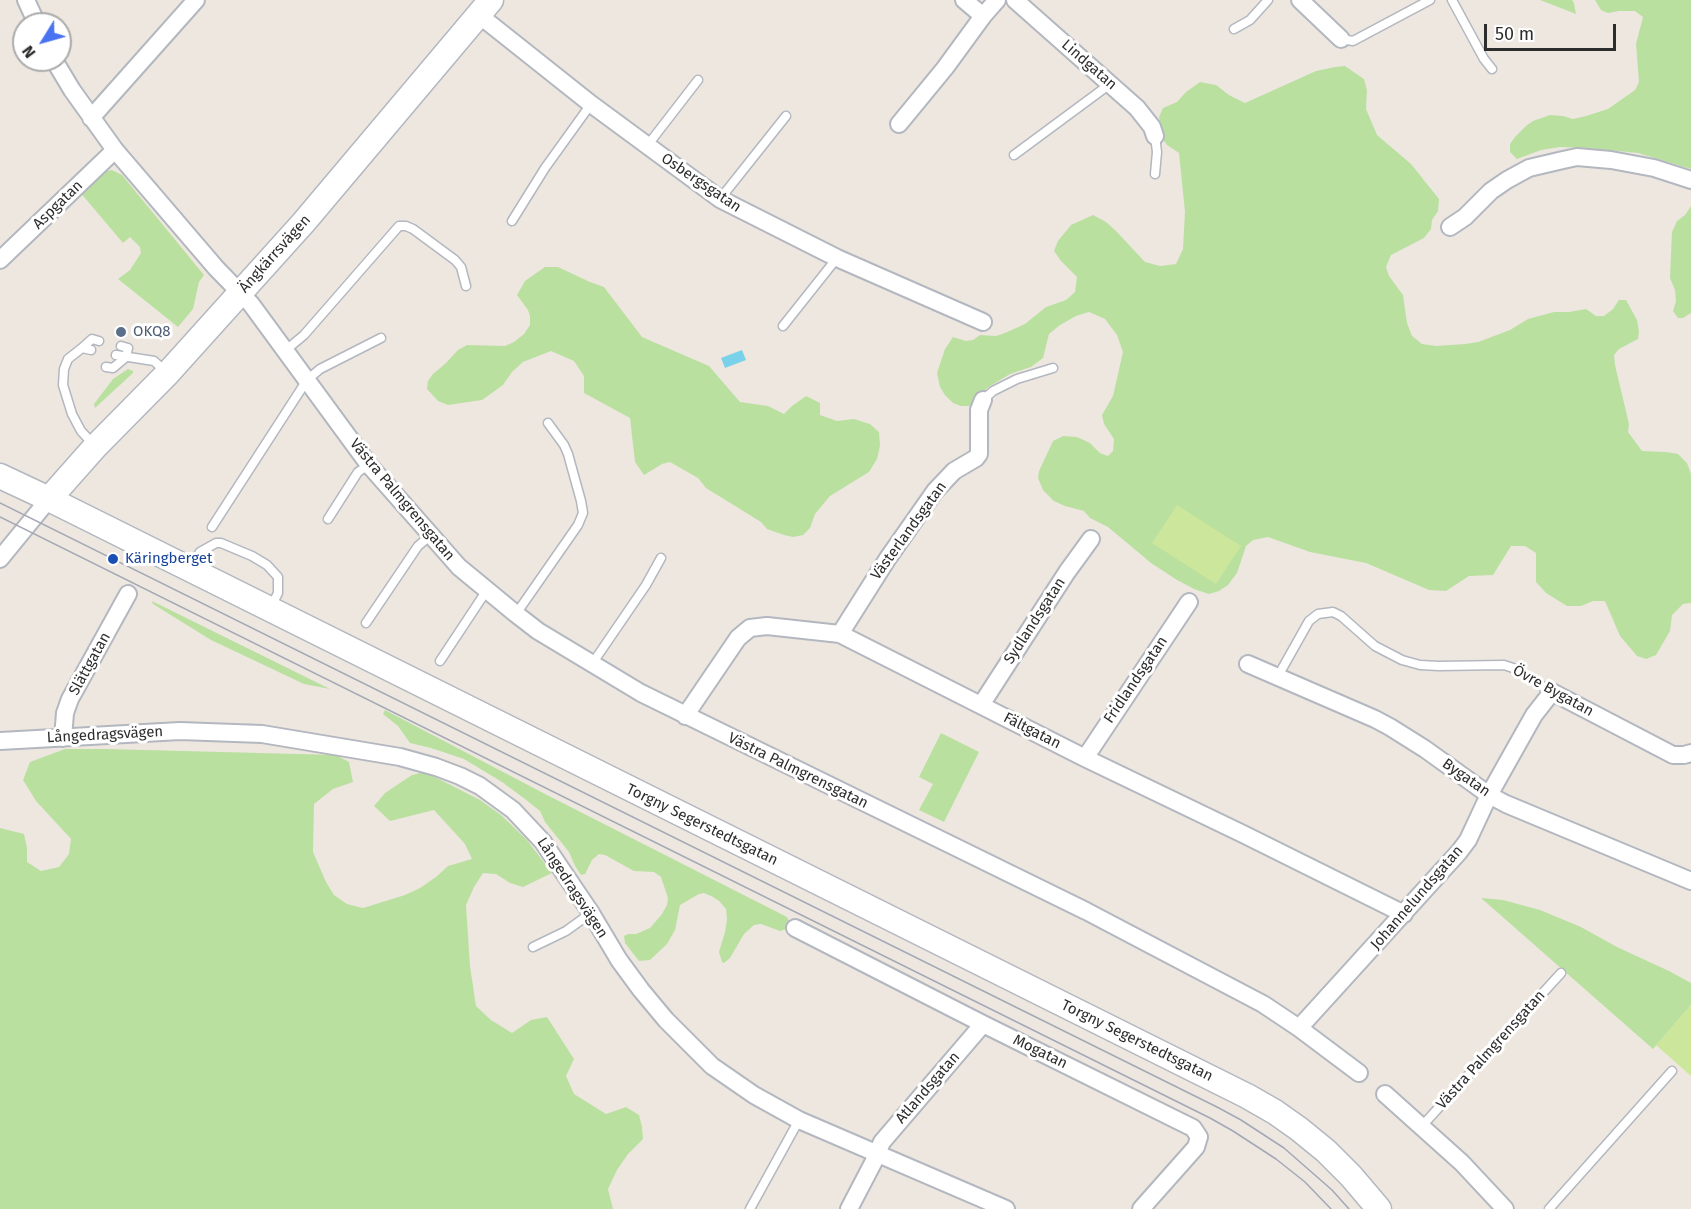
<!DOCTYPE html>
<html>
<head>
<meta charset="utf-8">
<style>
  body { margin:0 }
  #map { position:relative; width:1691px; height:1209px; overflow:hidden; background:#ede7e0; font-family:"Fira Sans",sans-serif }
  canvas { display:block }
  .north { position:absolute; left:12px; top:12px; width:60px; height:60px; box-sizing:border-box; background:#fff; border:2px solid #ababab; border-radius:50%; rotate:233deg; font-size:16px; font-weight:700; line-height:24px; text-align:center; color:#2d2d2d }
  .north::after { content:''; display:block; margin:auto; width:21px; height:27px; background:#4a73f1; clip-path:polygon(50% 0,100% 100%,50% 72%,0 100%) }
  .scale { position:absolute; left:1484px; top:24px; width:132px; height:27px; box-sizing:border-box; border:3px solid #2d2d2d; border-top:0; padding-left:8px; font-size:18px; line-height:21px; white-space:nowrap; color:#2d2d2d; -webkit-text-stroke:4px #fff; paint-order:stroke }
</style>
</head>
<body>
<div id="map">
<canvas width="1691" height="1209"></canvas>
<div class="north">N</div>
<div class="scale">50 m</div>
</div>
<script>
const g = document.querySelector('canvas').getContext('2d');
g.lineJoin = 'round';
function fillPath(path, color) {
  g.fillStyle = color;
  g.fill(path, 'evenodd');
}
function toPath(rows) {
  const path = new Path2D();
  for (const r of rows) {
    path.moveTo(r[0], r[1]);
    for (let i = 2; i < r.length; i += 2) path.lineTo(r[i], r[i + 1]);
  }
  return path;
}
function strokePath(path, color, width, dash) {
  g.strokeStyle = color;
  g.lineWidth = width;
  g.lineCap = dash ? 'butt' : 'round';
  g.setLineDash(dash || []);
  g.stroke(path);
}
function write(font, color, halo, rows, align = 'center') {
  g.font = font + ' "Fira Sans",sans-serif';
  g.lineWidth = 6;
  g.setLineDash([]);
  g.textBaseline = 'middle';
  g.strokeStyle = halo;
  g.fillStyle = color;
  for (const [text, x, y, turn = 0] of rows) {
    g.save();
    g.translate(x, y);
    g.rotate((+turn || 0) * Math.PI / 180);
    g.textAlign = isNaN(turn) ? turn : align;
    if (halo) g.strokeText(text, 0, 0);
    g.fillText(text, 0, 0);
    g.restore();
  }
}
fillPath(toPath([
  [1540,0,1572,0,1574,3,1576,14],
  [1595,0,1691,0,1691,169,1638,153,1588,148,1560,147,1541,150,1517,159,1510,152,1510,144,1515,137,1526,126,1533,121,1550,115,1563,116,1573,119,1586,116,1608,109,1635,90,1639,82,1636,44,1643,17,1635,11,1619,11,1608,13,1601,10],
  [1345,66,1364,79,1367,90,1366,109,1377,135,1411,164,1439,199,1438,211,1432,220,1431,229,1424,238,1391,255,1386,267,1389,276,1403,295,1407,323,1412,336,1422,344,1436,346,1465,344,1478,342,1510,330,1528,319,1554,312,1569,312,1586,309,1596,316,1604,316,1613,309,1619,300,1626,300,1637,320,1639,331,1638,339,1619,349,1614,355,1615,365,1629,424,1628,432,1642,451,1666,452,1678,454,1687,463,1691,474,1691,603,1683,604,1672,615,1670,631,1656,655,1646,659,1637,656,1620,636,1605,601,1593,601,1581,606,1567,606,1546,593,1536,582,1536,553,1525,546,1511,546,1493,575,1469,576,1446,591,1429,590,1366,563,1310,552,1268,537,1253,540,1246,546,1237,573,1228,585,1219,591,1209,594,1194,589,1177,580,1151,563,1108,527,1090,518,1084,511,1065,506,1054,501,1043,490,1038,478,1039,471,1053,441,1063,436,1077,437,1090,443,1100,453,1108,456,1113,451,1114,439,1104,424,1102,415,1113,396,1123,352,1117,335,1105,319,1089,312,1076,316,1060,325,1049,334,1043,358,1031,367,1010,374,987,388,971,406,961,406,953,403,945,395,940,387,937,373,945,349,953,337,966,341,973,340,980,335,996,336,1005,333,1025,324,1046,307,1066,300,1075,292,1077,277,1061,261,1054,251,1058,241,1071,225,1093,215,1106,222,1117,232,1145,262,1160,266,1176,264,1183,249,1185,212,1179,153,1167,145,1162,138,1159,117,1163,108,1177,102,1186,92,1200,82,1216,85,1229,95,1245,103,1316,71,1335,67],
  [112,170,122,175,204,275,199,282,193,309,178,327,118,279,130,270,141,253,140,247,130,237,123,243,79,191,103,172],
  [1691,206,1691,313,1683,318,1678,318,1673,311,1676,301,1675,290,1670,278,1672,232,1677,221,1685,215],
  [545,267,558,267,590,282,604,287,642,337,709,366,740,402,768,406,784,414,792,406,806,396,820,403,820,415,837,421,854,419,870,424,879,432,880,446,877,459,869,472,830,496,815,514,810,528,803,535,793,537,784,535,767,529,761,522,706,488,698,478,670,462,662,464,644,475,635,462,630,418,584,393,584,376,574,361,551,351,523,362,512,372,503,385,482,400,448,405,438,401,427,389,428,381,433,374,446,363,458,350,467,345,505,346,514,342,524,334,530,325,530,316,528,310,517,295,525,281],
  [128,369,133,371,133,373,95,408,94,404,113,379],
  [152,601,330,689,304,684,211,640,153,604],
  [385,710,545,794,787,917,789,921,787,929,780,931,761,924,754,925,744,934,730,958,724,963,722,962,719,952,725,932,727,919,726,909,719,901,713,897,704,893,699,894,680,905,675,930,667,944,650,960,639,961,625,943,624,936,628,934,636,934,650,928,662,914,667,905,668,898,661,877,654,872,634,871,605,855,599,854,592,860,585,874,581,875,575,866,569,852,545,822,540,811,525,799,502,782,464,759,431,748,410,743,398,726,383,714],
  [941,733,979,752,944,822,919,810,933,784,919,777],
  [65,749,107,749,336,755,349,762,353,782,333,789,314,804,313,852,326,882,334,895,347,904,363,908,405,895,420,888,436,877,448,866,472,859,465,844,434,810,390,821,374,806,385,793,412,775,425,772,480,800,501,815,527,840,552,873,523,887,510,883,496,874,483,873,474,887,466,905,470,966,476,1006,491,1020,512,1033,531,1020,547,1017,574,1059,566,1076,574,1094,606,1114,626,1107,639,1115,642,1127,643,1139,628,1154,617,1170,608,1189,613,1209,0,1209,0,828,24,834,27,848,27,862,41,871,59,867,69,854,71,839,36,801,23,780,30,762],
  [1481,898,1503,900,1540,910,1581,927,1617,947,1669,971,1691,983,1691,1005,1653,1049]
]), '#bae0a0');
fillPath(toPath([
  [1177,505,1241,546,1216,584,1152,543],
  [1691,1005,1691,1076,1656,1045]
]), '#cce79c');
fillPath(toPath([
  [742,350,746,360,725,368,721,358]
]), '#79d2e9');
const lane = toPath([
  [1452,0,1484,59,1492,69],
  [1234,29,1250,20,1268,0],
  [1341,39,1353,41,1430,0],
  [1155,136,1157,152,1155,174],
  [647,146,698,80],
  [1014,155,1110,84],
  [720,199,786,116],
  [512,221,545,168,591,104],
  [783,326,837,258],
  [82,348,92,339,99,341],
  [91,350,82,348,68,359,64,369,63,385,72,414,81,431,93,444],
  [286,350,304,335,399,226,406,226,413,229,455,260,461,267,466,286],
  [116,355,154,361,167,373],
  [106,367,113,368,126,357,128,348,121,346],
  [983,400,993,391,1017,379,1053,368],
  [328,519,358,472,369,465],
  [212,527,307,380,320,369,381,338],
  [190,567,200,552,216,543,221,543,252,556,267,565,278,577,278,593,271,607],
  [516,614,578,525,583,513,581,501,568,454,564,445,548,423],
  [366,623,418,546,431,535],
  [440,661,487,590],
  [592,664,646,585,661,558],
  [1278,676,1309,621,1318,614,1333,612,1341,616,1375,646,1402,660,1420,665,1439,666,1504,665,1513,668,1552,692],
  [533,947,566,931,591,913],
  [1422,1126,1561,973],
  [750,1209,799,1120],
  [1549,1209,1672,1071]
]);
const street = toPath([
  [26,0,37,24],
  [964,0,983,16],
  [1015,0,1137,108,1152,127,1155,136],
  [1300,0,1341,39],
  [479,15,591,104,720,199,837,258,983,322],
  [54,60,72,90,115,150,216,268,251,304,369,465,459,567,516,614,538,631,641,693,1086,911,1263,1004,1299,1028,1359,1073],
  [91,118,196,0],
  [899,124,945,68,983,16,997,0],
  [1450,227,1465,217,1491,191,1507,180,1529,168,1563,160,1577,157,1611,160,1654,168,1691,180],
  [0,260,115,150],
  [0,559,49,499],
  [840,634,888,558,935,491,954,471,976,458,979,454,979,410,983,400],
  [1248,664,1375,719,1390,727,1425,749,1489,795,1506,804,1691,881],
  [981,705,1067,572,1091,539],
  [685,716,738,638,750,628,767,626,840,634,1085,758,1243,834,1404,914],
  [63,738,65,713,70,699,128,594],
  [0,741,180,731,262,734,400,757,436,767,460,776,480,786,513,810,543,842,591,913,619,960,641,990,666,1020,712,1066,754,1095,799,1120,1006,1209],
  [1085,758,1189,602],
  [795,928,983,1024,1193,1128,1199,1137,1196,1147,1141,1209],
  [1299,1028,1459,852,1468,840,1489,795,1534,715,1552,692,1673,755,1684,755,1691,753],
  [1385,1094,1462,1163,1505,1209],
  [849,1209,873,1163,882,1142,983,1024]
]);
const secondary = toPath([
  [0,476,49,499,1247,1096,1275,1112,1299,1129,1326,1151,1351,1176,1379,1209],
  [49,499,95,447,168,373,304,222,491,0]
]);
strokePath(lane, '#b3b7bf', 11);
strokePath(street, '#b3b7bf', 20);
strokePath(secondary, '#b3b7bf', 27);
strokePath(lane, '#fff', 8);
strokePath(street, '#fff', 16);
strokePath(secondary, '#fff', 24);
strokePath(toPath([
  [0,503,1217,1107,1241,1120,1284,1148,1332,1190,1349,1209],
  [0,517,1210,1118,1233,1131,1276,1159,1305,1182,1331,1209]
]), '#a3a7b6', 1.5);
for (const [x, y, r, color] of [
  [121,332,6,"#5c6f8a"],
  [113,559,6,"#1a4fb4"]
]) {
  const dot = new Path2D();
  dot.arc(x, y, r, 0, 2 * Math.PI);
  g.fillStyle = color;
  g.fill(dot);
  strokePath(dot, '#fff', 2);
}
write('15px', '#2d2d2d', '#fff', [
  ["Lindgatan",1089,65,41],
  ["Osbergsgatan",701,183,34],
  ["Aspgatan",58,205,-44],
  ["Ängkärrsvägen",275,254,-48],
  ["Västra Palmgrensgatan",402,500,50],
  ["Västerlandsgatan",909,531,-54],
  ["Sydlandsgatan",1035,621,-57],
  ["Slättgatan",90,664,-61],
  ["Fridlandsgatan",1136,680,-56],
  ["Övre Bygatan",1553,691,29],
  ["Fältgatan",1032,731,27],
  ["Långedragsvägen",105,735,-3],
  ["Västra Palmgrensgatan",798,771,26],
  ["Bygatan",1466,778,35],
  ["Torgny Segerstedtsgatan",702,825,26],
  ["Långedragsvägen",572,888,57],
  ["Johannelundsgatan",1417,898,-49],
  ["Torgny Segerstedtsgatan",1137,1041,26],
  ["Västra Palmgrensgatan",1491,1050,-48],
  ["Mogatan",1040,1052,26],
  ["Atlandsgatan",928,1088,-49]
]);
write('15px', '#4e5e75', '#fff', [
  ["OKQ8",133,332]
], 'left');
write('15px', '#164399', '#fff', [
  ["Käringberget",125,559]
], 'left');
</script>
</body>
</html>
